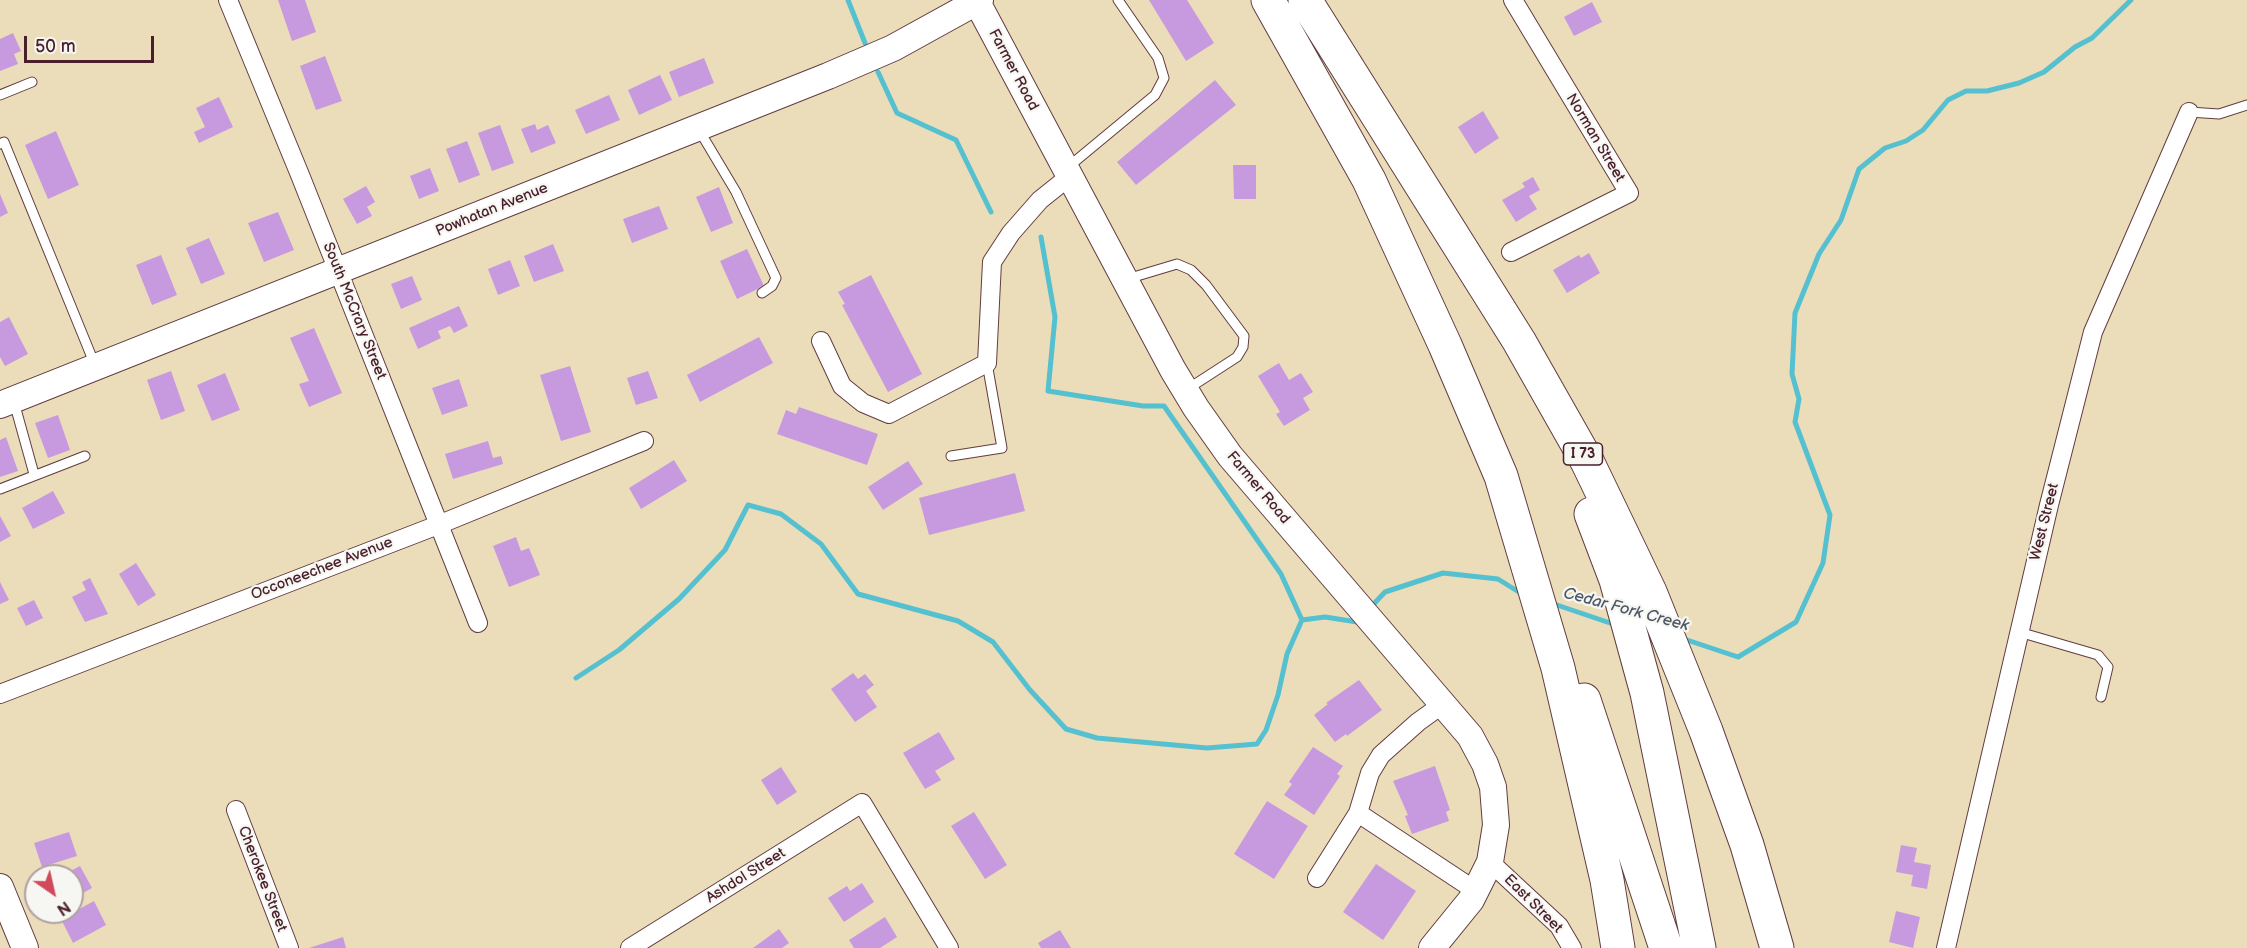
<!DOCTYPE html>
<html>
<head>
<meta charset="utf-8">
<style>
  body { margin:0 }
  #map { position:relative; width:2247px; height:948px; overflow:hidden; background:#ebddb9; font-family:"Balsamiq Sans",sans-serif }
  canvas { display:block }
  .north { position:absolute; left:24px; top:864px; width:60px; height:60px; box-sizing:border-box; background:#f6f6f2; border:2px solid #b1a0a2; border-radius:50%; rotate:146deg; font-size:16px; font-weight:700; line-height:24px; text-align:center; color:#4a1f2b }
  .north::after { content:''; display:block; margin:auto; width:21px; height:27px; background:#d1495b; clip-path:polygon(50% 0,100% 100%,50% 72%,0 100%) }
  .scale { position:absolute; left:24px; top:36px; width:130px; height:27px; box-sizing:border-box; border:3px solid #4a1f2b; border-top:0; padding-left:8px; font-size:18px; line-height:21px; white-space:nowrap; color:#4a1f2b; -webkit-text-stroke:4px #f6f6f2; paint-order:stroke }
</style>
</head>
<body>
<div id="map">
<canvas width="2247" height="948"></canvas>
<div class="north">N</div>
<div class="scale">50 m</div>
</div>
<script>
const g = document.querySelector('canvas').getContext('2d');
g.lineJoin = 'round';
function toPath(rows) {
  const path = new Path2D();
  for (const r of rows) {
    path.moveTo(r[0], r[1]);
    for (let i = 2; i < r.length; i += 2) path.lineTo(r[i], r[i + 1]);
  }
  return path;
}
function strokePath(path, color, width, dash) {
  g.strokeStyle = color;
  g.lineWidth = width;
  g.lineCap = dash ? 'butt' : 'round';
  g.setLineDash(dash || []);
  g.stroke(path);
}
function fillPath(path, color) {
  g.fillStyle = color;
  g.fill(path, 'evenodd');
}
function write(font, color, halo, rows, align = 'center') {
  g.font = font + ' "Balsamiq Sans",sans-serif';
  g.lineWidth = 4.5;
  g.setLineDash([]);
  g.textBaseline = 'middle';
  g.strokeStyle = halo;
  g.fillStyle = color;
  for (const [text, x, y, turn = 0] of rows) {
    g.save();
    g.translate(x, y);
    g.rotate((+turn || 0) * Math.PI / 180);
    g.textAlign = isNaN(turn) ? turn : align;
    if (halo) g.strokeText(text, 0, 0);
    g.fillText(text, 0, 0);
    g.restore();
  }
}
strokePath(toPath([
  [848,0,865,43],
  [878,72,897,113,956,140,991,212],
  [1041,237,1055,317,1048,391,1143,406,1164,406,1281,574,1302,620],
  [1551,603,1616,625],
  [1370,608,1385,592,1443,573,1498,579,1522,594],
  [1681,638,1738,657,1796,622,1823,563,1830,515,1795,422,1799,399,1792,374,1795,313,1819,254,1841,220,1859,169,1885,148,1906,141,1923,130,1948,100,1966,91,1987,91,2019,83,2044,72,2075,47,2092,38,2131,0],
  [576,678,619,650,679,599,725,550,748,505,781,514,821,544,858,594,958,621,993,642,1030,690,1066,729,1097,738,1207,748,1257,744,1266,730,1278,695,1287,654,1302,620,1325,617,1357,622,1359,619]
]), '#55c0d0', 5);
fillPath(toPath([
  [278,0,305,0,316,32,292,41],
  [1149,0,1187,0,1214,43,1186,61],
  [1592,2,1602,22,1574,36,1564,17],
  [13,33,21,51,14,54,18,64,0,71,0,39],
  [325,56,342,101,316,110,300,66],
  [704,58,714,83,679,97,669,72],
  [660,75,672,100,639,115,628,90],
  [1215,80,1236,105,1136,185,1117,162],
  [609,95,620,120,586,134,575,110],
  [219,97,233,127,199,143,194,132,205,127,196,108],
  [1483,111,1499,138,1475,154,1458,127],
  [535,124,537,130,548,125,556,143,531,153,521,129],
  [500,125,514,163,492,171,478,133],
  [56,131,79,185,48,199,25,145],
  [467,141,480,175,459,183,446,149],
  [1233,165,1256,165,1256,199,1234,199],
  [430,168,439,191,419,199,410,176],
  [1533,177,1540,190,1529,196,1537,209,1516,222,1502,200,1525,187,1522,183],
  [366,186,375,202,367,207,372,216,357,224,343,199],
  [719,187,733,223,711,232,696,197],
  [0,194,8,213,0,217],
  [659,206,668,229,632,243,623,219],
  [278,212,294,250,264,262,248,223],
  [209,238,225,274,201,284,186,248],
  [553,244,564,271,534,282,524,256],
  [747,249,764,286,737,299,720,261],
  [1589,253,1600,273,1567,293,1553,270,1579,255,1581,258],
  [161,255,177,295,152,305,136,265],
  [510,260,520,286,498,295,488,269],
  [871,275,922,374,888,392,842,305,845,304,838,292],
  [412,276,422,300,401,309,391,284],
  [459,306,468,326,454,333,450,326,438,331,441,338,418,349,409,328],
  [9,317,28,354,5,366,0,357,0,322],
  [314,328,342,393,309,407,299,384,309,381,290,338],
  [759,337,773,363,700,402,687,375],
  [1279,363,1289,380,1301,373,1313,392,1303,398,1310,410,1284,426,1276,414,1280,412,1258,376],
  [570,366,591,432,561,441,540,375],
  [171,371,185,411,161,420,147,380],
  [648,371,658,398,636,405,627,378],
  [225,373,240,410,212,421,197,385],
  [459,379,468,406,442,415,432,388],
  [799,407,878,434,867,465,777,434,786,410,796,414],
  [58,415,70,450,48,458,35,423],
  [6,437,18,471,0,477,0,440],
  [488,441,493,458,501,456,503,464,453,479,445,454],
  [674,460,687,481,641,509,629,488],
  [908,461,923,484,883,510,868,487],
  [1015,473,1025,511,929,535,919,498],
  [53,491,65,513,33,529,22,508],
  [0,516,11,536,0,542],
  [516,537,521,551,529,548,540,575,509,587,493,546],
  [136,563,156,595,138,606,119,574],
  [90,578,108,614,85,622,72,597,86,590,82,582],
  [0,582,9,600,0,604],
  [34,600,43,618,26,626,17,608],
  [853,673,858,679,865,674,874,685,866,691,877,707,855,722,831,689],
  [1359,680,1382,710,1347,736,1346,734,1335,742,1314,715,1328,704,1326,703],
  [939,732,955,759,935,771,941,780,925,789,903,753],
  [1313,747,1343,766,1337,774,1340,776,1314,815,1284,795,1292,784,1289,782],
  [1435,766,1450,810,1446,812,1449,821,1412,834,1405,816,1408,815,1393,781],
  [781,767,797,792,777,805,761,780],
  [1267,801,1308,826,1274,879,1234,854],
  [974,812,1007,865,985,879,951,826],
  [69,832,77,856,42,867,34,843],
  [1901,845,1917,848,1914,862,1931,865,1927,889,1911,886,1913,875,1896,872],
  [1376,864,1416,891,1383,940,1343,912],
  [80,866,92,888,72,899,72,876,61,876],
  [862,883,874,902,844,922,828,898,847,886,850,891],
  [94,901,106,925,73,943,61,919],
  [1896,911,1920,917,1913,948,1889,942],
  [885,917,897,937,880,948,854,948,849,940],
  [779,929,789,943,782,948,753,948],
  [1060,930,1071,948,1041,948,1038,943],
  [343,937,346,948,309,948]
]), '#c79ae0');
const lane = toPath([
  [0,95,32,82],
  [2189,112,2219,114,2247,105],
  [699,130,736,192,776,278,772,286,762,293],
  [0,144,4,142,95,365],
  [1067,168,1155,95,1164,78,1158,58,1118,0],
  [1127,279,1177,264,1191,270,1206,285,1244,336,1243,347,1237,357,1186,390],
  [14,402,34,474],
  [951,456,1002,448,987,363],
  [0,489,85,456],
  [2019,632,2098,655,2108,667,2101,697]
]);
const street = toPath([
  [228,0,300,175,478,623],
  [1511,252,1629,193,1513,0],
  [821,341,842,386,863,403,889,414,987,363,992,262,1011,233,1040,200,1070,176],
  [0,694,438,525,644,441],
  [236,810,289,948],
  [1358,813,1476,891],
  [1490,862,1559,926,1572,948],
  [1317,878,1358,813,1370,773,1381,755,1418,722,1443,704],
  [630,948,862,803,949,948],
  [1946,948,2049,505,2093,332,2189,112]
]);
const secondary = toPath([
  [977,2,1173,370,1196,408,1230,456,1470,736,1485,764,1493,787,1496,825,1490,862,1471,900,1432,948],
  [0,405,828,76,893,48,980,0],
  [0,887,25,948]
]);
const highway = toPath([
  [1268,0,1369,180,1445,345,1501,476,1558,668,1607,880,1618,948],
  [1305,0,1519,341,1587,461,1650,592,1706,731,1747,845,1777,948],
  [1591,514,1616,580,1647,693,1699,948],
  [1584,700,1666,948]
]);
strokePath(lane, '#623c40', 11);
strokePath(street, '#623c40', 20);
strokePath(secondary, '#623c40', 28);
strokePath(highway, '#623c40', 35);
strokePath(lane, '#fff', 9);
strokePath(street, '#fff', 18);
strokePath(secondary, '#fff', 26);
strokePath(highway, '#fff', 33);
for (const [x, y, w] of [
  [1583,454,39]
]) {
  const box = new Path2D();
  box.roundRect(x - w / 2, y - 11, w, 22, 4.5);
  g.fillStyle = '#f6f6f2';
  g.fill(box);
  strokePath(box, '#4a1f2b', 1.5);
}
write('bold 14px', '#4a1f2b', null, [
  ["I 73",1583,454]
]);
write('15px', '#4a1f2b', '#f6f6f2', [
  ["Farmer Road",1013,70,62],
  ["Norman Street",1595,138,59],
  ["Powhatan Avenue",492,210,-22],
  ["South McCrary Street",354,311,68],
  ["Farmer Road",1258,488,50],
  ["West Street",2045,522,-76],
  ["Occoneechee Avenue",322,569,-21],
  ["Ashdol Street",746,876,-32],
  ["Cherokee Street",262,879,69],
  ["East Street",1533,904,45]
]);
write('italic 16px', '#4e5765', '#f6f6f2', [
  ["Cedar Fork Creek",1626,610,15]
]);
</script>
</body>
</html>
